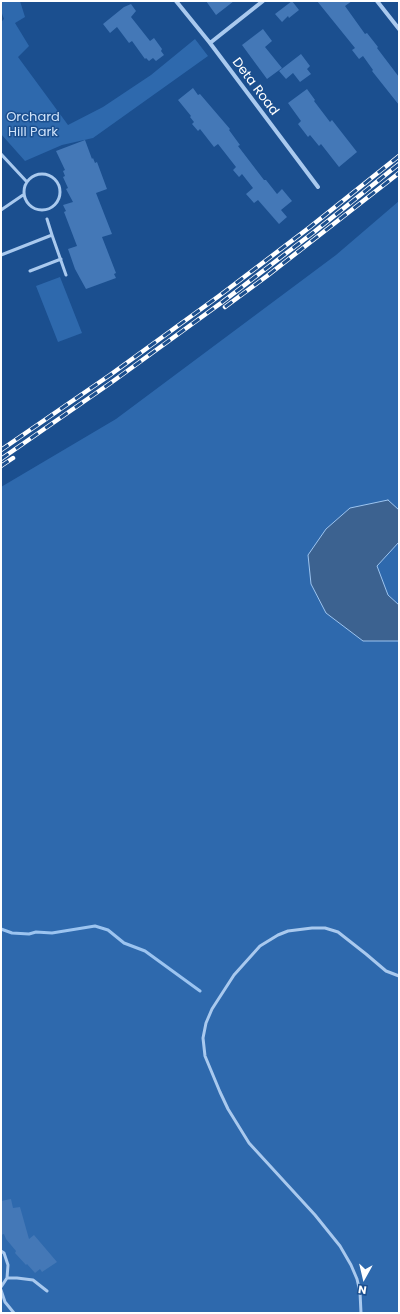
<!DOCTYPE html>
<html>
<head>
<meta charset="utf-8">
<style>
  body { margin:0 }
  #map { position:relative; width:400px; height:1314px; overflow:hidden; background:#1b4f8f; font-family:Poppins,sans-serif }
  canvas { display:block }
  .frame { position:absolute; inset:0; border:2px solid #fff; pointer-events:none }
  .north { position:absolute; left:344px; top:1258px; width:40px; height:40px; -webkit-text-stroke:3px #1b4f8f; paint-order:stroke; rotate:188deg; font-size:11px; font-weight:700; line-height:16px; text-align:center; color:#fff }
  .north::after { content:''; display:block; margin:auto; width:14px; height:18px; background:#fff; clip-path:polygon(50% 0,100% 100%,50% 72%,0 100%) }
</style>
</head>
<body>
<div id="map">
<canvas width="400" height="1314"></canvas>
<div class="frame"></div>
<div class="north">N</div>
</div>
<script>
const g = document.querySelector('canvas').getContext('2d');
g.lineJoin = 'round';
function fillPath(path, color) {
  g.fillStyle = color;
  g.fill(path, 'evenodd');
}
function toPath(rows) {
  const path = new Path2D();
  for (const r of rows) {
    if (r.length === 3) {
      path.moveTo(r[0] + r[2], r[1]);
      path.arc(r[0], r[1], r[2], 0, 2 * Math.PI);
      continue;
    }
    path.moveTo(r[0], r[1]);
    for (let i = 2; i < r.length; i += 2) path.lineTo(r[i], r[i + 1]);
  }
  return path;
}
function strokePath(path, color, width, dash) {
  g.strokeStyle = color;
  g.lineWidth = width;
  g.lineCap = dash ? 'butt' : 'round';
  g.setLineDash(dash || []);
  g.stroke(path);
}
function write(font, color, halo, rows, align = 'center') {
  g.font = font + ' Poppins,sans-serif';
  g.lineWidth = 3;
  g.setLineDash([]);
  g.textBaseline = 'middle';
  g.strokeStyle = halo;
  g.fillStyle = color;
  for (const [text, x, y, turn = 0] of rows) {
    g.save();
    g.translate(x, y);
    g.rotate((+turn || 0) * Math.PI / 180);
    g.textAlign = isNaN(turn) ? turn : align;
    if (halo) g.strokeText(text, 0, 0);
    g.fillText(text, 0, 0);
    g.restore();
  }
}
fillPath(toPath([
  [1,1,20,1,25,17,15,23,29,46,18,57,68,125,103,107,151,75,195,39,208,56,93,138,62,145,25,161,1,134,1,22,4,19,1,11],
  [399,201,399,1313,1,1313,1,487,116,419,336,255],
  [60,277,82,333,58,342,36,286]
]), '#2e69ad');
const water = toPath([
  [388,500,399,510,399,542,377,566,388,595,399,605,399,641,363,641,326,613,311,584,308,555,326,529,350,508,388,500]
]);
fillPath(water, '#3c6290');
strokePath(water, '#9cc4f0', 1);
strokePath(toPath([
  [1,929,12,933,29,934,36,932,52,933,95,926,108,930,124,943,145,951,200,991]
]), '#9cc4f0', 3);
fillPath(toPath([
  [206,1,234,1,216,15],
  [292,1,299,10,289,18,288,16,282,22,275,14],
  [317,1,352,1,345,6,365,34,367,33,378,47,377,48,399,77,399,105,372,71,373,70,363,56,359,59,352,50,355,48],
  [131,4,136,11,131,17,150,41,154,38,162,49,161,51,164,55,156,61,153,58,149,61,146,58,145,59,132,41,129,43,117,27,110,33,103,24,124,7],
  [263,29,272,41,265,47,282,68,267,79,242,45],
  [301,54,310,66,307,69,311,74,300,82,293,73,286,79,279,71],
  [193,88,198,95,200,94,230,129,229,130,240,145,238,146,264,180,266,180,277,194,282,189,292,201,281,210,287,217,279,224,258,200,254,203,246,194,253,188,242,174,239,177,233,170,236,167,218,144,214,147,200,129,198,131,192,124,194,122,190,117,191,116,178,100],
  [307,89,315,100,314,101,330,122,332,120,357,152,339,167,321,144,319,146,310,135,308,137,298,124,301,121,288,103],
  [85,140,92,159,93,158,95,163,97,162,107,189,96,193,112,234,102,237,116,273,114,274,116,278,86,289,75,269,68,249,77,246,64,212,66,211,63,205,73,202,66,189,68,188,63,177,65,176,63,171,65,170,56,151],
  [11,1199,13,1208,20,1207,29,1239,34,1235,57,1262,42,1272,40,1269,35,1273,27,1264,26,1265,15,1253,16,1251,6,1239,4,1234,1,1235,1,1201]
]), '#4478b7');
strokePath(toPath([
  [1,154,27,182],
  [42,192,18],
  [1,210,23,195],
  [52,235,66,275],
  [1,255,52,235,47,219],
  [30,271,61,259],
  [1,1251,4,1253,8,1265,7,1278,1,1287],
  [7,1278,17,1278,33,1280,47,1291],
  [1,1290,5,1302,14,1313],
  [361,1313,360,1292,357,1279,351,1265,340,1246,315,1215,249,1143,228,1109,220,1092,205,1056,203,1038,206,1023,212,1009,234,975,260,946,278,935,288,931,312,928,325,928,338,932,366,954,386,971,399,976]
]), '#a9c9ee', 3);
strokePath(toPath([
  [176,1,210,43,318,187],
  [377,1,399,29],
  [210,43,263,1]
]), '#a9c9ee', 4);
const rail = toPath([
  [225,307,267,276,399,173],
  [1,450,110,375,219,296,310,227,399,156],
  [1,459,112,382,221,303,314,232,399,164],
  [1,466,13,458]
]);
strokePath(rail, '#fff', 4.5);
strokePath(rail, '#1b4f8f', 3, [9]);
write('13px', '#fff', '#1b4f8f', [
  ["Deta Road",255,87,53]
]);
write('13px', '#cfe3fa', '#1b4f8f', [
  ["Orchard",33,118],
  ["Hill Park",33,133]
]);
</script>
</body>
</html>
